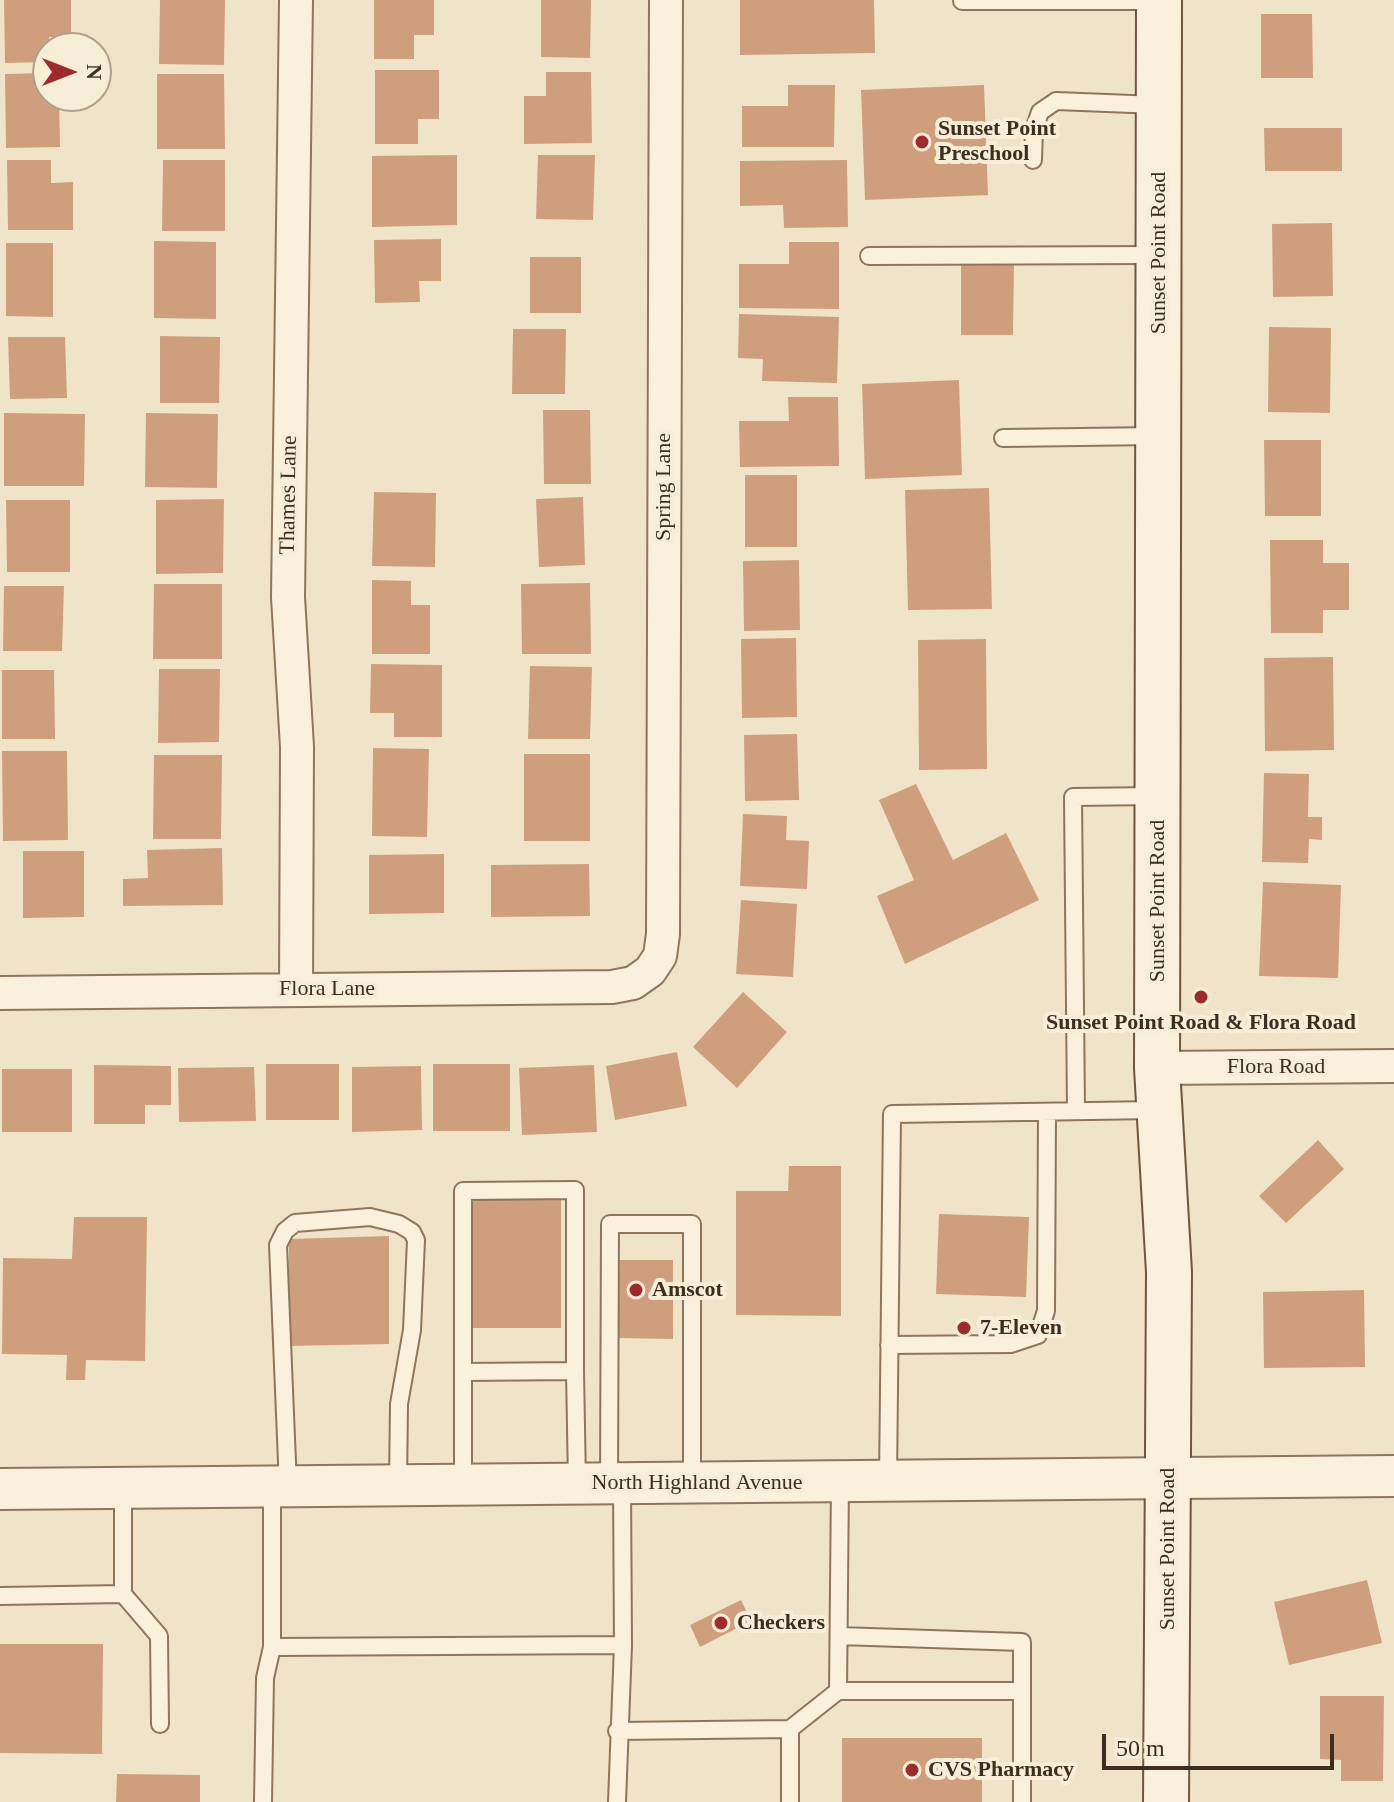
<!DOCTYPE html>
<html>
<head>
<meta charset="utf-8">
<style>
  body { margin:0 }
  #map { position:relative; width:1394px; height:1802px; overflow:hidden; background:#f0e4c8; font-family:Georgia,serif }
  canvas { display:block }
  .north { position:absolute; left:32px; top:32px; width:80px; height:80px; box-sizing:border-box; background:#f7eed8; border:2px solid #ada18e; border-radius:50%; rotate:90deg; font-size:22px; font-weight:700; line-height:32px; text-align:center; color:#3d2e20 }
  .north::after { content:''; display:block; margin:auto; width:28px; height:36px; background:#9e2a2b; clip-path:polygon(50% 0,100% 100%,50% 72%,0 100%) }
  .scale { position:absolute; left:1102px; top:1734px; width:232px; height:36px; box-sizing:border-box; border:4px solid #3d2e20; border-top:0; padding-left:10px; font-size:24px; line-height:28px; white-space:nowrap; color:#3d2e20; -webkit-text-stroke:6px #f7eed8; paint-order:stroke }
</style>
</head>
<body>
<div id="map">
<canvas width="1394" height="1802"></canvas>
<div class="north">N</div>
<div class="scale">50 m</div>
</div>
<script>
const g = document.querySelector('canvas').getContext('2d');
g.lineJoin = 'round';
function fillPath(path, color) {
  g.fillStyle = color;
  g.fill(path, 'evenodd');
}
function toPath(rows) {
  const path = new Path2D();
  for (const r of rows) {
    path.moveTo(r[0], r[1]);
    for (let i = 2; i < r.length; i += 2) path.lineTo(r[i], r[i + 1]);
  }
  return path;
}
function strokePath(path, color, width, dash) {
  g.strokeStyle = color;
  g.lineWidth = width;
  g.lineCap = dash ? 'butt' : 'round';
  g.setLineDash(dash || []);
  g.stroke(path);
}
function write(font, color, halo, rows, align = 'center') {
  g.font = font + ' Georgia,serif';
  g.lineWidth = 8;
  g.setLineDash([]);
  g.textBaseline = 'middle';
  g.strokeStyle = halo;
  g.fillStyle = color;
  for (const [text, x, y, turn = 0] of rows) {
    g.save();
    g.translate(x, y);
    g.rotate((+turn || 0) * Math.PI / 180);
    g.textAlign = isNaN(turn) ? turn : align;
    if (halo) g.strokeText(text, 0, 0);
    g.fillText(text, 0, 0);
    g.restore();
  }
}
fillPath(toPath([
  [4,0,71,0,71,37,49,37,48,62,5,63],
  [160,0,225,0,224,65,159,64],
  [374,0,434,0,434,35,414,35,414,59,374,59],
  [541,0,591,0,590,58,541,57],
  [740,0,874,0,875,53,740,55],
  [1261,14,1312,14,1313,78,1261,78],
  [375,70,439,70,439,119,418,119,418,144,375,144],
  [546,72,591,72,592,143,524,144,524,96,546,96],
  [48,73,48,96,59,96,60,147,6,148,5,74],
  [157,74,224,74,225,149,157,149],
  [788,85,835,85,834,147,742,147,742,106,788,106],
  [984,85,988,195,865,200,861,90],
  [1264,128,1342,128,1342,171,1265,171],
  [457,155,457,225,372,227,372,156],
  [538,155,595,155,593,220,536,219],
  [7,160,51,160,51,183,73,182,73,230,8,230],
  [163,160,225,160,225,231,162,231],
  [847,160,848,227,784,228,783,205,740,206,740,161],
  [1332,223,1333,296,1273,297,1272,224],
  [441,239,441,281,419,281,420,302,375,303,374,240],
  [154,241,216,242,216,319,154,318],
  [789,242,839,242,839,309,739,308,739,264,789,264],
  [6,243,53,243,53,317,6,316],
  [530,257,581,257,581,313,530,313],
  [961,262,1014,263,1013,335,961,335],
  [739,314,839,317,837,383,762,381,763,359,738,358],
  [1269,327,1331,328,1330,413,1268,412],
  [513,329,566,329,565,394,512,394],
  [160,336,220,337,219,403,160,403],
  [8,337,65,337,67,398,10,399],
  [959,380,962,475,865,479,862,384],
  [788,397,838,397,839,466,740,467,739,421,789,421],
  [543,410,590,410,591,484,544,484],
  [4,413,85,414,84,486,4,486],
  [146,413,218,414,217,488,145,487],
  [1264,440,1321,440,1321,516,1265,516],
  [745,475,797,475,797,547,745,547],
  [989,488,992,609,908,610,905,490],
  [374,492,436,493,435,567,372,566],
  [583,497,585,565,539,567,536,499],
  [224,499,223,573,156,574,156,500],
  [6,500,70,500,70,572,7,572],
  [1270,540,1323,540,1323,563,1349,563,1349,610,1323,610,1323,633,1271,633],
  [799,560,800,630,744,631,743,561],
  [372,580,411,581,411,605,430,605,430,654,372,654],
  [590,583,591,654,522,654,521,584],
  [154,584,222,584,222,659,153,659],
  [4,586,64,586,62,651,3,651],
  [796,638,797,717,742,718,741,639],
  [986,639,987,769,919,770,918,640],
  [1333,657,1334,750,1265,751,1264,658],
  [371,664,442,665,442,737,394,737,394,713,370,713],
  [530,666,592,667,590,739,528,739],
  [159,669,220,669,219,742,158,743],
  [2,670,54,670,55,739,2,739],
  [797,734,799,800,745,801,744,735],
  [373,748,429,749,427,837,372,836],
  [2,751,67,751,68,840,3,841],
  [524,754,590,754,590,841,524,841],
  [154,755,222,755,221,839,153,839],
  [1264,773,1309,774,1308,817,1322,817,1322,840,1309,839,1308,863,1262,862],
  [916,784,953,860,1006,833,1039,900,905,964,877,896,914,880,879,800],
  [743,814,787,816,786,840,809,841,807,889,740,886],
  [222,848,223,905,123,906,123,879,148,878,147,850],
  [23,851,84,851,84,917,23,918],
  [444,854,444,913,369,914,369,855],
  [589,864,590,916,491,917,491,865],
  [1263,882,1341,885,1338,978,1259,976],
  [741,900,797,904,793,977,736,974],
  [743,992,787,1032,737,1088,693,1047],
  [677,1052,687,1106,615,1120,606,1066],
  [266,1064,339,1064,339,1120,266,1120],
  [433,1064,510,1064,510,1131,433,1131],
  [94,1065,171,1066,171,1105,145,1105,145,1124,94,1124],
  [594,1065,597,1132,522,1135,519,1068],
  [421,1066,422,1130,352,1132,352,1067],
  [254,1067,256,1121,179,1122,178,1068],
  [2,1069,72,1069,72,1132,2,1132],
  [1318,1140,1344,1169,1286,1223,1259,1196],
  [789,1166,841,1166,841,1316,736,1315,736,1191,788,1191],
  [473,1200,561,1200,561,1328,473,1328],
  [939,1214,1029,1217,1026,1297,936,1294],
  [74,1217,147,1217,145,1361,86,1360,85,1380,66,1380,67,1355,2,1354,3,1258,72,1259],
  [389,1236,389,1344,289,1346,289,1239],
  [616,1260,673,1260,673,1339,616,1338],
  [1364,1290,1365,1367,1264,1368,1263,1292],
  [1367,1580,1382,1643,1289,1665,1274,1602],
  [741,1600,751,1621,700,1647,690,1625],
  [0,1644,103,1644,102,1754,0,1753],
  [1320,1696,1384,1696,1383,1781,1341,1781,1341,1760,1320,1759],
  [842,1738,982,1738,982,1802,842,1802],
  [117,1774,200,1775,200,1802,116,1802]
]), '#cf9f7d');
const service = toPath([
  [962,1,1157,1],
  [1033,160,1034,130,1040,112,1056,101,1157,105],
  [869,256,1157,255],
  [1003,438,1157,436],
  [1076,1111,1073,797,1156,796],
  [889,1345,1011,1344,1038,1335,1046,1311,1047,1112],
  [463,1372,463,1191,575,1190,575,1371],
  [888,1481,892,1114,1156,1110],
  [609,1484,610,1224,692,1224,692,1482],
  [288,1486,278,1245,285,1231,295,1223,370,1217,399,1224,412,1232,416,1240,412,1330,399,1404,398,1484],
  [463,1486,463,1372,575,1371,577,1483],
  [123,1488,123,1594,159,1636,160,1724],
  [0,1596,123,1594],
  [839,1636,1022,1642,1022,1802],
  [272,1647,623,1645],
  [838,1691,1022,1691],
  [617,1731,790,1729],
  [263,1802,265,1678,272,1647,272,1487],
  [617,1802,623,1645,622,1484],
  [790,1802,790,1729,838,1691,840,1482]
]);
const minor = toPath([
  [296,0,288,597,297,747,296,989],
  [0,993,612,987,633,983,650,971,660,956,663,934,666,0],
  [1157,1068,1394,1066]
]);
const tertiary = toPath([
  [0,1489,1394,1476]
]);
const secondary = toPath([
  [1159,0,1157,1068,1169,1272,1166,1802]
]);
strokePath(service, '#8d765c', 20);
strokePath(minor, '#8d765c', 36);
strokePath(tertiary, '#8d765c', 44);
strokePath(secondary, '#6f573f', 48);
strokePath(service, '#faf1dc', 16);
strokePath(minor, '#faf1dc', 32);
strokePath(tertiary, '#faf1dc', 40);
strokePath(secondary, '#faf1dc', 44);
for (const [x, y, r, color] of [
  [922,142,8,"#9e2a2b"],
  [1201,997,8,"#9e2a2b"],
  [636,1290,8,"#9e2a2b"],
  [964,1328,8,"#9e2a2b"],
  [721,1623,8,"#9e2a2b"],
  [912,1770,8,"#9e2a2b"]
]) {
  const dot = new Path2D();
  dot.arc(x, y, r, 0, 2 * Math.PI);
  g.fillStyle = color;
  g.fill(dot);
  strokePath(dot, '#f7eed8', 3);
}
write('bold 22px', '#3d2e20', '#f7eed8', [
  ["Sunset Point",938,129],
  ["Preschool",938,154],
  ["Sunset Point Road & Flora Road",1201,1023,"center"],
  ["Amscot",652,1290],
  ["7-Eleven",980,1328],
  ["Checkers",737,1623],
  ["CVS Pharmacy",928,1770]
], 'left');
write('22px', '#3d2e20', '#f7eed8', [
  ["Sunset Point Road",1159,253,-90],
  ["Spring Lane",664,487,-90],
  ["Thames Lane",289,495,-89],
  ["Sunset Point Road",1158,901,-90],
  ["Flora Lane",327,989],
  ["Flora Road",1276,1067],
  ["North Highland Avenue",697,1483],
  ["Sunset Point Road",1168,1549,-90]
]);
</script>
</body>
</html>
